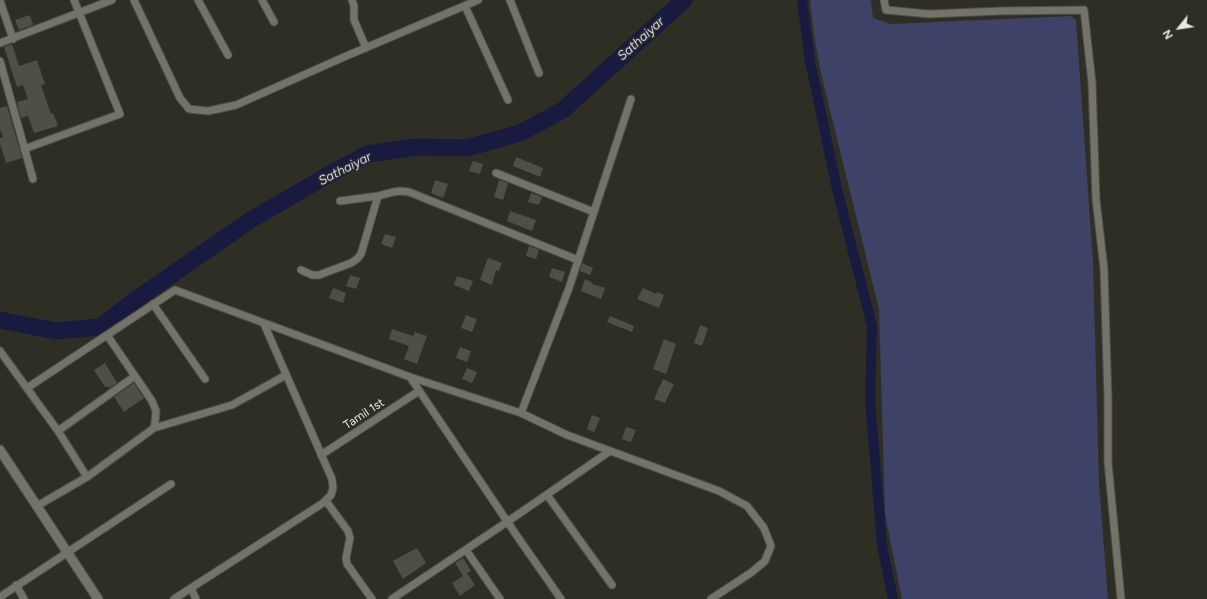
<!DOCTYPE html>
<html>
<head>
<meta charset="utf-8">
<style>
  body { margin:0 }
  #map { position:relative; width:1207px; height:599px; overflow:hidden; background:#2f2e25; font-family:Figtree,sans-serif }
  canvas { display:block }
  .north { position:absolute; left:1159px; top:8px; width:40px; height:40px; -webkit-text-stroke:3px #2f2e25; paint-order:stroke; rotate:240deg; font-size:11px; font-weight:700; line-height:16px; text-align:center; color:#e9e8e2 }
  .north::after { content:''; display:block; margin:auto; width:14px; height:18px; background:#e9e8e2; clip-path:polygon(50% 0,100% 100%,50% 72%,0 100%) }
</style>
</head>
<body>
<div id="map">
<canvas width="1207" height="599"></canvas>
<div class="north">N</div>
</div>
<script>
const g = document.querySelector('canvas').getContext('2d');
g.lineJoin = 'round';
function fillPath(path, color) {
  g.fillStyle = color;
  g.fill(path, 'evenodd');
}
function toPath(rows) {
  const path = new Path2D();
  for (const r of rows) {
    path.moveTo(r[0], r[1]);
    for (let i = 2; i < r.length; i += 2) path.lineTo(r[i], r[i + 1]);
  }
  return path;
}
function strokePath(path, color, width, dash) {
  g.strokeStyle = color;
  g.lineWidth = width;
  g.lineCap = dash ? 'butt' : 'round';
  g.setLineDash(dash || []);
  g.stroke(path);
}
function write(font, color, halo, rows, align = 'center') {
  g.font = font + ' Figtree,sans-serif';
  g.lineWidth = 3;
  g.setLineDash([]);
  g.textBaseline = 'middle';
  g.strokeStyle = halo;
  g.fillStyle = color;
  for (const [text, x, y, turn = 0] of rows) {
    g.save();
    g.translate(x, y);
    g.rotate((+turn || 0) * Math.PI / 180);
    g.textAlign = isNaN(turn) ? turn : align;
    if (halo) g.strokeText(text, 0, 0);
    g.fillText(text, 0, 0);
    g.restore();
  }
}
fillPath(toPath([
  [810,0,871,0,873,18,891,24,1071,16,1076,20,1093,261,1099,484,1108,599,902,599,885,514,879,309,822,78,814,36]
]), '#3d4266');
strokePath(toPath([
  [802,0,810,61,837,189,872,326,870,401,882,545,893,599]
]), '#181a3f', 10);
strokePath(toPath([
  [0,320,56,331,100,327,134,301,249,221,330,174,367,154,416,147,467,148,520,133,563,110,684,0]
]), '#181a3f', 17);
fillPath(toPath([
  [30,15,33,25,19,30,15,20],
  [12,44,19,66,37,60,45,84,41,85,51,114,53,113,58,126,34,133,28,116,21,118,17,102,28,99,23,85,17,87,4,47],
  [7,106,22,158,6,163,0,143,0,138,3,137,0,129,0,108],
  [516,157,543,168,540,177,513,166],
  [473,161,483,164,480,174,469,171],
  [435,180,448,184,443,198,431,193],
  [499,180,508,183,503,200,494,197],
  [531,193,542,197,539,205,528,202],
  [510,211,536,220,532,231,507,221],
  [385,234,396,237,392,248,381,244],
  [529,246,539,250,536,259,526,256],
  [488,258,502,263,499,271,496,270,492,285,480,280],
  [582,263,593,268,590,275,580,271],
  [552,268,565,272,562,282,549,277],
  [350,275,360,278,356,289,346,286],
  [457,276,473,281,469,291,454,285],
  [585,279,593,283,592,284,605,288,601,299,581,291],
  [333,288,346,293,343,303,329,298],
  [643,288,656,294,657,292,664,295,659,308,637,299],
  [466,315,477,319,472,332,461,328],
  [610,316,634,326,632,332,607,322],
  [700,325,708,328,702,346,694,343],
  [392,329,413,336,415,332,427,336,417,364,404,359,409,346,389,339],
  [664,339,676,344,666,374,653,369],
  [460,347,471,351,467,362,456,358],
  [105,363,117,383,109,388,107,386,105,387,94,370],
  [467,368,477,372,472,383,462,379],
  [663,379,674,384,665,403,654,399],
  [134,383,144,398,124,412,114,397],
  [592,415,600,418,594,432,587,429],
  [626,427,636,430,631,442,622,439],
  [417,548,426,563,403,579,393,561],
  [463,558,471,571,467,573,475,585,460,596,452,583,463,576,455,563]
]), '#504f45');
const minor = toPath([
  [134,0,180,98,189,109,208,111,236,105,344,57,478,0],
  [198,0,228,55],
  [262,0,274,22],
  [352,0,354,6,354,20,366,48],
  [510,0,539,73],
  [884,0,886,10,929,14,1000,11,1084,10,1092,83,1096,199,1104,269,1108,399,1108,462,1121,599],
  [0,1,13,39],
  [465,6,508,100],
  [0,43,112,0],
  [0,61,33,179],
  [24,149,120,114,74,0],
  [496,173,594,212],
  [340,201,378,196,393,192,400,191,409,192,578,260],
  [301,270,312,275,319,275,351,263,357,259,361,254,378,196],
  [153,304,205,379],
  [0,351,58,431,87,477,37,506],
  [410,377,517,536,561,599],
  [27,388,175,290,410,377,521,413,567,435,719,491,747,506,764,528,771,546,765,561,752,572,711,599],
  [521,413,569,288,631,99],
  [154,428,232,405,286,375],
  [58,431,135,376],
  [321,455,419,391],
  [87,477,154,428,155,422,156,411,152,401,107,335],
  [547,495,612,585],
  [326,501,348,531,350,538,346,558,347,564,372,599],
  [466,550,500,599],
  [16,585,24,599],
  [191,588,323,503,331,495,333,488,332,479,264,324],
  [0,597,171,484],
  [174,599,191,588,196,599],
  [392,599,507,522,610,451]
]);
const tertiary = toPath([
  [0,450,98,599]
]);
strokePath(minor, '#4e4d45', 9);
strokePath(tertiary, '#4e4d45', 11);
strokePath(minor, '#747368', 7);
strokePath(tertiary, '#747368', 9);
write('12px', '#e9e8e2', '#2f2e25', [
  ["Tamil 1st",364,414,-33]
]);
write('italic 13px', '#ccd4fe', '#2f2e25', [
  ["Sathaiyar",641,39,-42],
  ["Sathaiyar",345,169,-27]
]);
</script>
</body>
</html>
